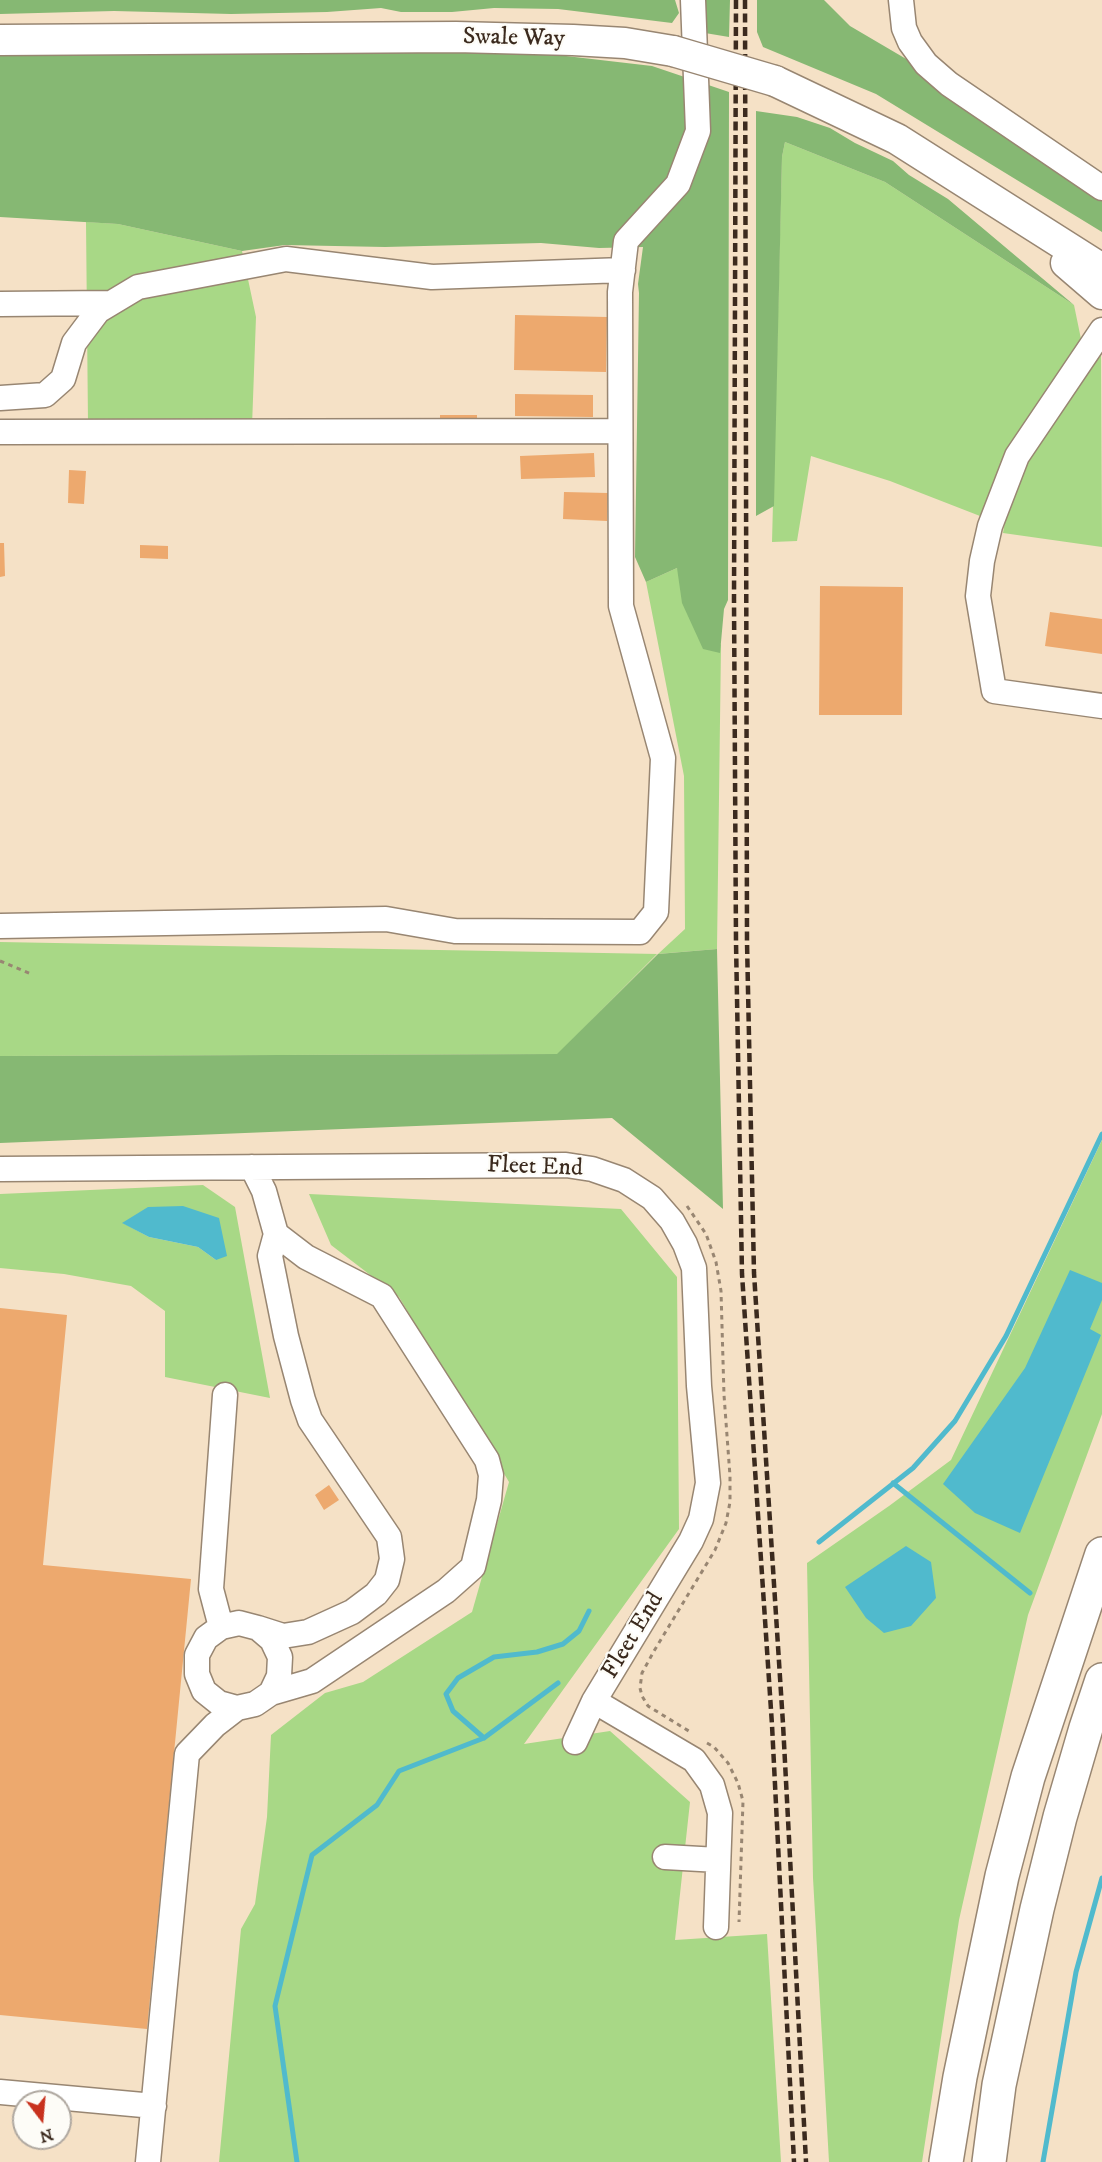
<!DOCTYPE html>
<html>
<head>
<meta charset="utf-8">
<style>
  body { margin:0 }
  #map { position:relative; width:1102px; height:2162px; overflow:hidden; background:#f5e1c6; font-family:"IM FELL DW Pica",serif }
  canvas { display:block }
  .north { position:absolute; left:12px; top:2090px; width:60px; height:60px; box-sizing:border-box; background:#fdfcf7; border:2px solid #afa8a0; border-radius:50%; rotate:164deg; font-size:16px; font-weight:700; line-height:24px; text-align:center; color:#3b2a1e }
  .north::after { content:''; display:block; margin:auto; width:21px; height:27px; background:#c8321e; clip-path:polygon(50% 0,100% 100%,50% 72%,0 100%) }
</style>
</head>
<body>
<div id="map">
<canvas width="1102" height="2162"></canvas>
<div class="north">N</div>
</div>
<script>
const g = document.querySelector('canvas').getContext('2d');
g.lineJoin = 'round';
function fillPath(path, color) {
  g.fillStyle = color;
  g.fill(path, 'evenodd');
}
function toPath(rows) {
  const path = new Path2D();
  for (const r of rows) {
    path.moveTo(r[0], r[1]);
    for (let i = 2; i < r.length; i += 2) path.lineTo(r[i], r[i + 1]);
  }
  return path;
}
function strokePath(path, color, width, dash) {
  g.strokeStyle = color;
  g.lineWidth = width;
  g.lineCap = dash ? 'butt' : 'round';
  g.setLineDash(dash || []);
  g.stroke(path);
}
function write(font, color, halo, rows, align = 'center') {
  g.font = font + ' "IM FELL DW Pica",serif';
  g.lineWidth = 4.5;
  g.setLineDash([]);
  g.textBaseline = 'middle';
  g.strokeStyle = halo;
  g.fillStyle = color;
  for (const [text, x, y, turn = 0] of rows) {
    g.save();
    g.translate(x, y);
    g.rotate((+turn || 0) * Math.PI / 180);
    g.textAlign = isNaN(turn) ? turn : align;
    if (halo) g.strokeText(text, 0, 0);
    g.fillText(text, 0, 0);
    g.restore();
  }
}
fillPath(toPath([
  [785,142,885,182,1074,305,1081,339,1014,446,980,516,890,481,811,456,797,541,772,542,782,157],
  [86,222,118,224,242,251,256,317,252,426,88,423],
  [1101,355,1102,547,1003,533,1007,510,1019,473],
  [677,568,721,645,717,949,657,954,558,1054,0,1056,0,942,658,954,685,929,684,776,646,582],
  [1102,1140,1102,1414,1028,1615,959,1920,922,2162,829,2162,813,1878,807,1563,889,1506,951,1460],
  [203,1185,235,1207,270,1398,165,1377,165,1311,131,1286,64,1274,0,1268,0,1194],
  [219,1218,216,1260,198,1247,149,1237,123,1223],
  [309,1194,621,1209,677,1277,679,1529,524,1744,610,1731,690,1802,675,1940,767,1934,781,2162,219,2162,241,1929,255,1904,267,1817,271,1735,325,1693,363,1682,472,1612,509,1482,399,1297,331,1245]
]), '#a8d886');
fillPath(toPath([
  [0,0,675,0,679,13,672,23,558,9,494,8,452,12,401,12,381,8,327,12,231,14,114,11,0,14],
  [705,0,730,0,729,37,705,33],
  [757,0,824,0,850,26,913,63,1102,193,1102,232,876,94,763,47,757,32],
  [437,48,566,56,652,66,729,92,728,600,724,609,720,653,703,649,682,603,677,568,646,582,635,557,639,293,638,284,643,247,599,248,541,243,385,247,285,245,242,251,118,224,0,217,0,55],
  [756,111,797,117,830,128,855,143,893,161,909,175,948,199,1074,305,885,182,785,142,782,157,774,506,756,516],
  [717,949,723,1209,612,1118,0,1143,0,1056,557,1054,658,954]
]), '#86b873');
fillPath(toPath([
  [183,1206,219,1218,227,1256,216,1260,198,1247,149,1237,122,1223,148,1207],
  [1070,1270,1102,1283,1102,1300,1090,1329,1101,1335,1020,1533,975,1513,943,1484,1025,1368],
  [906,1546,931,1562,936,1598,911,1626,884,1633,866,1618,845,1587]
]), '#50bacd');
strokePath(toPath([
  [893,1483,1030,1593],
  [819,1542,913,1468,955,1421,1006,1336,1102,1134],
  [484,1738,453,1711,446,1694,458,1678,494,1657,537,1652,563,1644,579,1631,589,1611],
  [297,2162,275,2006,312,1855,377,1805,399,1771,484,1738,558,1683],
  [1043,2162,1076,1972,1102,1878]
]), '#50bacd', 5);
fillPath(toPath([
  [515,315,607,317,606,372,514,370],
  [515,394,593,395,593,417,515,416],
  [440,415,477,415,477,430,440,430],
  [594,453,595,477,521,479,520,456],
  [69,470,86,471,84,504,68,503],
  [564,492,608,493,607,521,563,519],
  [0,543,4,543,5,576,0,577],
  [140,545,168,546,168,559,140,558],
  [820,586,903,587,902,715,819,715],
  [1050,612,1102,619,1102,654,1045,646],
  [0,1308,67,1315,43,1565,191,1579,147,2029,0,2015],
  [329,1485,339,1500,324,1510,315,1495]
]), '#eda96e');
const minor = toPath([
  [901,0,904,28,910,42,926,64,949,84,1102,188],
  [0,304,110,303],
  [1102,330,1017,456,990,526,982,561,978,596,994,691,1102,706],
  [0,398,45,395,63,379,74,343,98,311,138,287,286,259,432,277,623,270],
  [0,432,620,431],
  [0,926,386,919,455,931,640,932,656,912,663,758,621,606,620,292,626,241,678,184,698,131,693,0],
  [252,1167,264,1191,276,1234,270,1256,286,1336,303,1400,310,1420,389,1537,392,1559,387,1580,376,1594,352,1612,308,1632,283,1636,258,1628],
  [0,1169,566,1165,592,1169,624,1180,652,1198,672,1221,685,1244,694,1268,699,1386,708,1483,701,1519,691,1541,594,1701,575,1742],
  [221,1627,211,1589,225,1395],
  [271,1693,279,1676,280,1657,272,1640,258,1628,239,1623,221,1627,206,1638,197,1655,197,1674,204,1691,219,1703,237,1708,255,1704,271,1693,312,1681,446,1591,473,1567,489,1500,491,1475,487,1460,382,1296,306,1257,276,1234],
  [594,1701,694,1760,712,1785,720,1813,716,1927],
  [665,1857,718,1860],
  [0,2092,154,2106],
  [148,2162,187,1754,215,1725,237,1708]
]);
const major = toPath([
  [0,40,456,37,573,40,625,43,673,51],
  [775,81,897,139,1102,269],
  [1066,263,1102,294]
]);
const highway = toPath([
  [946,2162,960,2077,1002,1876,1028,1777,1102,1554],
  [989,2162,999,2085,1037,1909,1060,1817,1086,1728,1102,1680]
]);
strokePath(minor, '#988672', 27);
strokePath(major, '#988672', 33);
strokePath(highway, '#988672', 36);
strokePath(toPath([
  [0,961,31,974],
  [687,1206,706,1234,716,1262,721,1291,724,1395,730,1476,730,1502,726,1523,715,1550,654,1651,642,1673,640,1688,642,1696,648,1706,692,1733],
  [707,1743,714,1747,728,1763,738,1783,743,1801,739,1922]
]), '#988672', 3, [4.5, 4.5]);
strokePath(minor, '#fff', 24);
strokePath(major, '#fff', 30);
strokePath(highway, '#fff', 33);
strokePath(toPath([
  [736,0,734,600,736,942,742,1274,772,1725,794,2162],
  [745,0,747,942,754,1273,783,1724,806,2162]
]), '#3b2a1e', 4.5, [9, 4.5]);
const majorBridge = toPath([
  [673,51,775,81]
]);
strokePath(majorBridge, '#988672', 33, []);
strokePath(majorBridge, '#fff', 30);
write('24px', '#3b2a1e', '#fdfcf7', [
  ["Swale Way",514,39,1],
  ["Fleet End",535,1168,2],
  ["Fleet End",634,1636,-59]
]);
</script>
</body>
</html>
